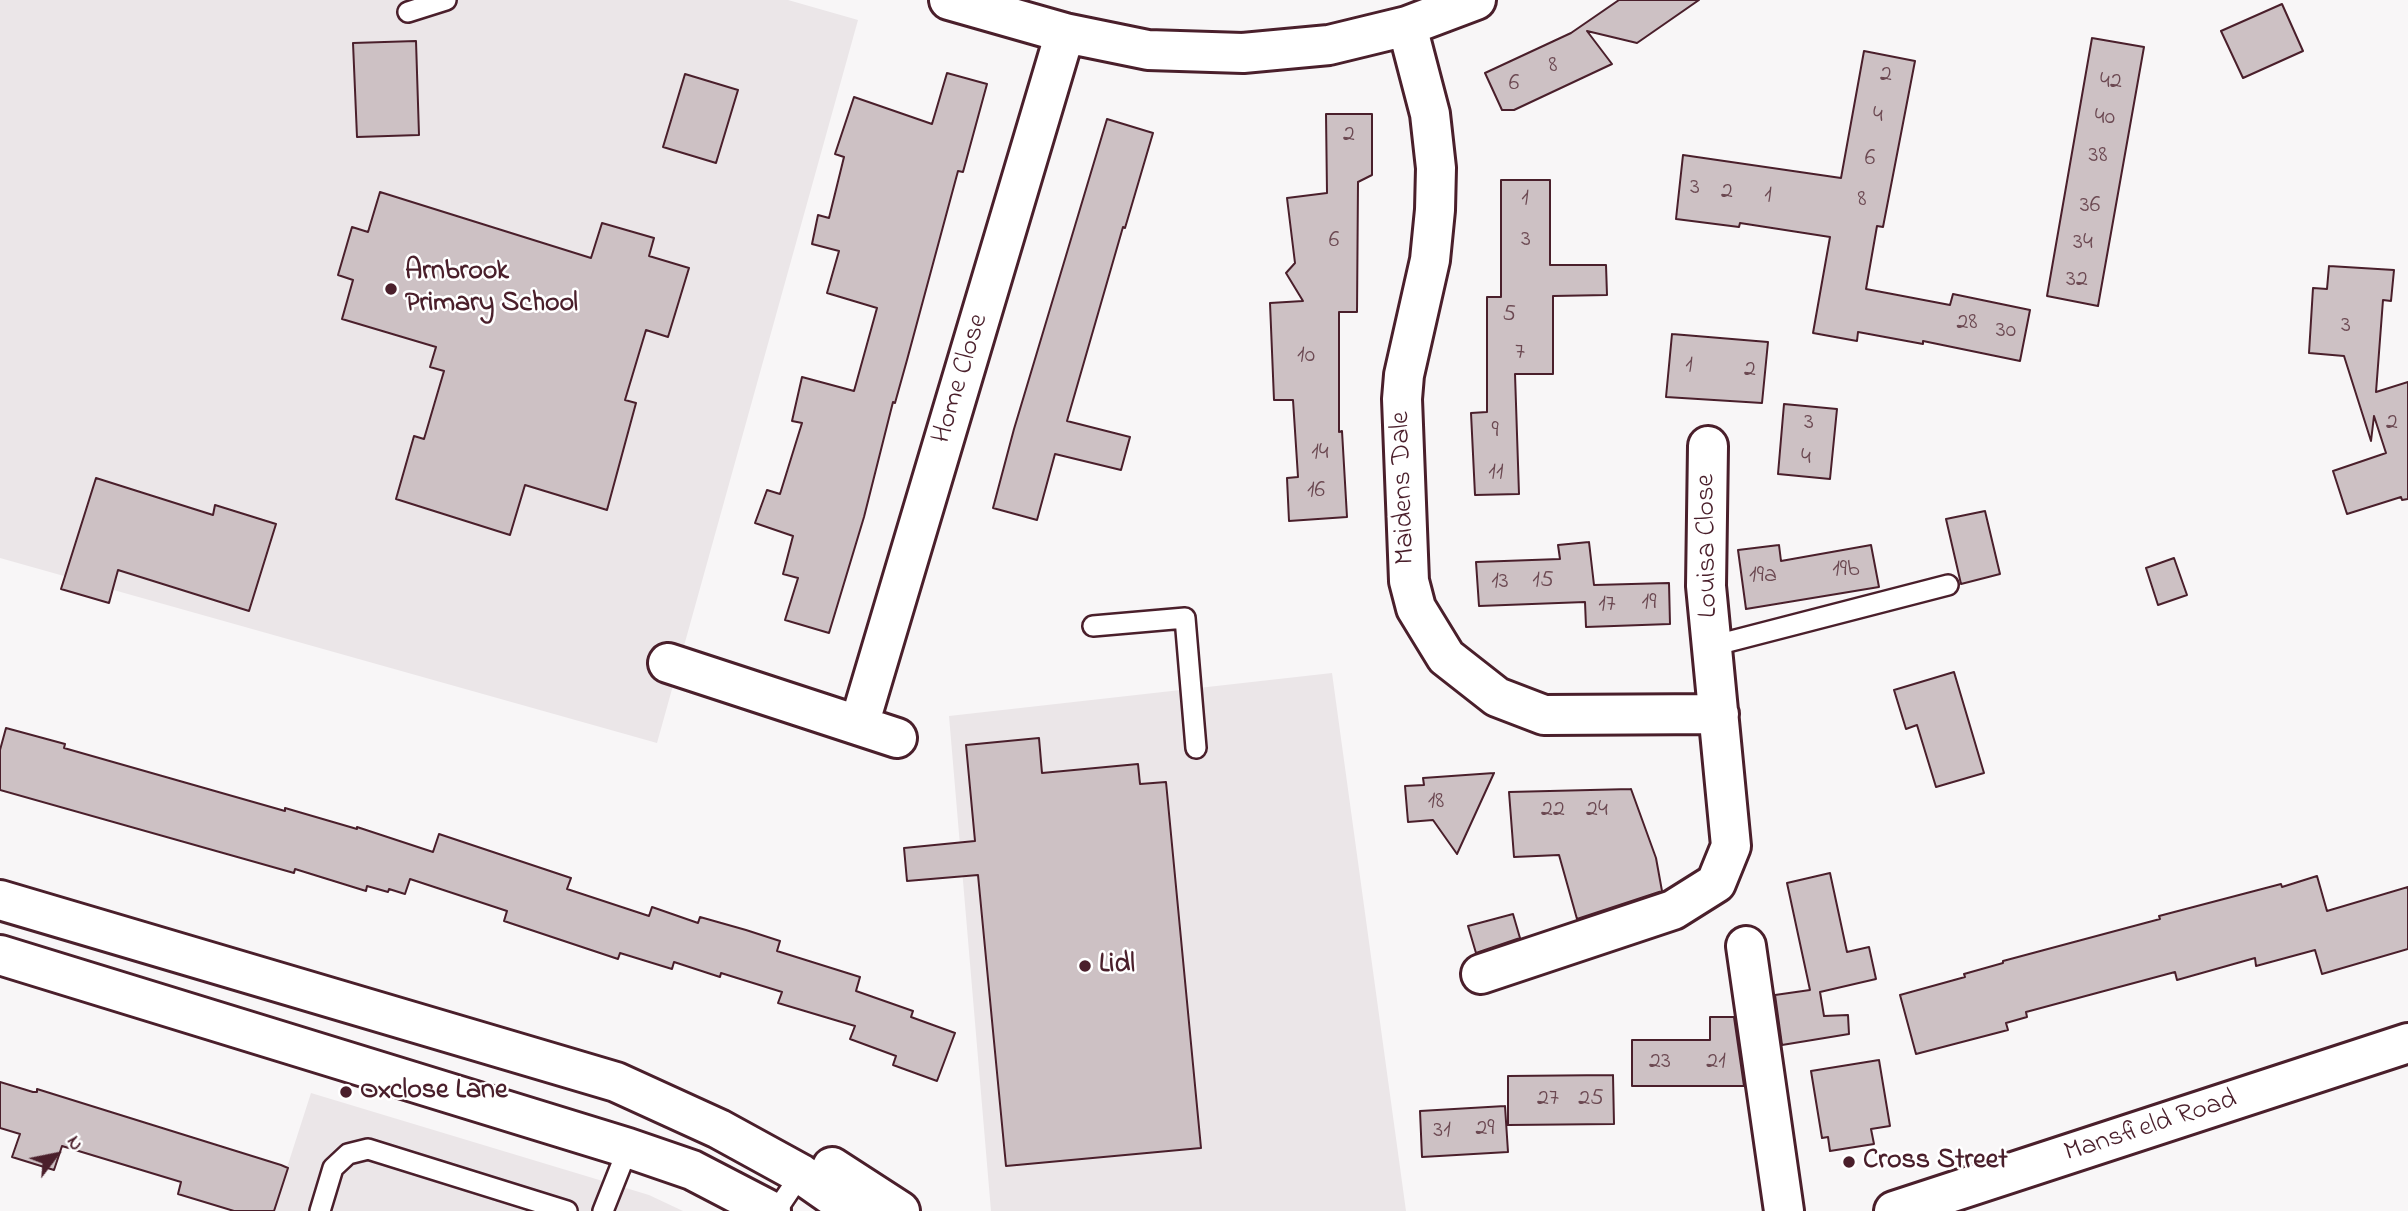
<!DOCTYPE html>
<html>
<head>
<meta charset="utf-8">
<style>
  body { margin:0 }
  #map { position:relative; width:2408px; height:1211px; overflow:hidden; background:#f8f6f7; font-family:"Indie Flower",sans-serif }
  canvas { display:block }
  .north { position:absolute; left:21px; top:1120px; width:70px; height:70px; -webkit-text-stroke:5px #fff; paint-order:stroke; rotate:58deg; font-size:19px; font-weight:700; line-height:28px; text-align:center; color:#4a1f2b }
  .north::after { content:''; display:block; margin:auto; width:24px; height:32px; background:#4a1f2b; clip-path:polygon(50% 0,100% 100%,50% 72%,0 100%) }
</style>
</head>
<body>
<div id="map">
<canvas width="2408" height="1211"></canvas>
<div class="north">N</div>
</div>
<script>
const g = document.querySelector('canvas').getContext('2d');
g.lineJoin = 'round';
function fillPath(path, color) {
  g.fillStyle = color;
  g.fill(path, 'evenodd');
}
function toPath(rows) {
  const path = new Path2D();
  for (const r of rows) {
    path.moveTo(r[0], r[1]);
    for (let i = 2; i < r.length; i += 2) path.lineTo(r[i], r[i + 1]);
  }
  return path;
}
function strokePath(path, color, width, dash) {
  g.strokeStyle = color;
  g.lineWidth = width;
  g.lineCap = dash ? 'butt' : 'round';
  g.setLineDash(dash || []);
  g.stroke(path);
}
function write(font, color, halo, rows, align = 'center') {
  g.font = font + ' "Indie Flower",sans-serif';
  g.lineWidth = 5;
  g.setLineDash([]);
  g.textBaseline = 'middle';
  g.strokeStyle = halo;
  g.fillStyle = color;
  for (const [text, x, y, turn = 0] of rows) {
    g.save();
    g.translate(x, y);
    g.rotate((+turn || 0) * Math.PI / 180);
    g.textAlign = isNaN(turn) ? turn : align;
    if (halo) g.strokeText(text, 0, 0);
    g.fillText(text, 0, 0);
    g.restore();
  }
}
fillPath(toPath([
  [0,0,788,0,858,20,657,743,0,558],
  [1332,673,1406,1211,991,1211,949,716],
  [311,1093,649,1195,683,1211,273,1211]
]), '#ebe6e8');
const building = toPath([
  [1619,0,1699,0,1637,43,1587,31,1612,64,1514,110,1502,110,1485,73,1571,33,1619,0],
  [2282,4,2303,51,2243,78,2221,31,2282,4],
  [2092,38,2144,47,2098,306,2047,296,2092,38],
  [416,41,419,135,357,137,353,43,416,41],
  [1864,51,1915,61,1883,227,1877,226,1866,289,1950,305,1953,294,2030,310,2020,361,1923,341,1923,344,1858,332,1857,341,1813,333,1830,237,1740,223,1739,227,1676,219,1683,155,1841,178,1864,51],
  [947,73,987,84,963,172,958,171,907,360,895,403,893,402,864,517,829,633,785,620,798,578,783,574,793,536,755,523,767,490,780,494,802,423,792,421,802,377,854,391,877,308,827,293,839,251,812,244,818,215,829,218,844,157,835,154,854,97,932,124,947,73],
  [685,74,738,90,716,163,663,147,685,74],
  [1326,114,1372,114,1372,175,1358,182,1357,312,1339,312,1339,432,1342,431,1347,517,1289,521,1287,478,1298,477,1293,400,1274,400,1270,303,1303,301,1286,273,1295,263,1287,198,1327,193,1326,114],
  [1107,119,1153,133,1125,228,1123,227,1067,421,1130,437,1121,470,1055,454,1037,520,993,508,1014,429,1107,119],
  [1501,180,1550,180,1550,265,1606,265,1607,295,1553,296,1553,374,1515,374,1519,494,1475,495,1471,413,1487,412,1487,297,1501,297,1501,180],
  [380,192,591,258,602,223,654,238,649,256,689,268,668,337,646,330,625,400,636,403,607,510,525,485,510,535,396,499,414,436,424,439,444,371,430,367,436,347,342,319,353,280,338,275,352,227,368,232,380,192],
  [2329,266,2394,270,2391,301,2383,300,2376,392,2408,382,2408,499,2402,500,2401,497,2347,514,2333,471,2386,453,2374,416,2371,441,2344,356,2309,353,2313,288,2327,289,2329,266],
  [1672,334,1768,342,1762,403,1666,397,1672,334],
  [1784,404,1837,409,1830,479,1778,474,1784,404],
  [96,478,213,515,215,505,276,524,249,611,118,570,109,603,61,589,96,478],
  [1985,511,2000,574,1961,584,1946,519,1985,511],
  [1589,542,1594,585,1669,583,1670,624,1586,627,1585,602,1479,606,1476,562,1560,559,1558,545,1589,542],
  [1779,545,1781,561,1871,545,1879,587,1746,609,1738,550,1779,545],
  [2174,558,2187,595,2158,605,2146,568,2174,558],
  [1954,672,1984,773,1936,787,1917,725,1906,729,1894,690,1954,672],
  [6,728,65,744,64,748,285,811,285,808,357,829,357,827,433,852,439,834,571,878,567,889,649,916,652,907,698,923,700,917,746,930,780,941,777,951,860,977,856,991,913,1011,911,1017,955,1033,937,1081,893,1065,896,1056,850,1039,855,1026,778,1003,782,992,721,973,720,977,674,962,672,969,620,953,618,959,504,921,507,911,410,879,405,894,389,889,388,892,367,886,366,891,295,869,294,873,0,790,0,750,6,728],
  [1039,738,1042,773,1138,764,1140,784,1166,782,1201,1148,1006,1166,978,875,907,881,904,848,975,841,966,745,1039,738],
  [1494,773,1457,854,1433,820,1408,822,1405,786,1424,785,1423,778,1494,773],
  [1631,789,1656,858,1662,891,1577,919,1559,855,1514,857,1509,792,1631,789],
  [1830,873,1847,952,1869,947,1876,979,1820,992,1824,1016,1848,1015,1849,1034,1782,1045,1775,995,1810,990,1787,883,1830,873],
  [2317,876,2327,911,2408,887,2408,949,2322,974,2315,950,2256,966,2255,958,2177,980,2175,972,2026,1012,2027,1017,2006,1023,2008,1030,1916,1054,1900,995,1965,977,1964,974,2003,963,2003,961,2160,919,2159,916,2281,884,2282,887,2317,876],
  [1513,914,1520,938,1476,953,1468,926,1513,914],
  [1710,1017,1734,1017,1744,1086,1632,1086,1632,1040,1710,1040,1710,1017],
  [1879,1060,1890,1126,1871,1129,1874,1144,1830,1151,1828,1137,1822,1138,1811,1071,1879,1060],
  [1613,1075,1614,1124,1508,1125,1508,1076,1613,1075],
  [0,1082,33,1092,37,1092,37,1089,281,1165,288,1168,274,1211,234,1211,178,1194,181,1182,62,1146,54,1170,12,1157,20,1134,0,1128,0,1082],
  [1505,1106,1508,1152,1422,1157,1420,1111,1505,1106]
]);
fillPath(building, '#cdc1c4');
strokePath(building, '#4a1f2b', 2);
const lane = toPath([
  [408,12,446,0],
  [1093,626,1185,618,1196,748],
  [1712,646,1948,585],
  [320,1211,333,1168,348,1154,368,1149,567,1211],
  [603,1211,628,1148],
  [776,1211,801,1174]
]);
const street = toPath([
  [949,0,1065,33,1148,50,1243,53,1329,45,1407,26,1476,0],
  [1407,26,1430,114,1436,168,1435,210,1430,260,1404,375,1402,399,1409,581,1416,608,1446,657,1497,697,1544,715,1719,714],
  [668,663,897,738],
  [859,725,1065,33],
  [1746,946,1784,1211],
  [1481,974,1673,910,1716,883,1731,846,1706,586,1708,446]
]);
const secondary = toPath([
  [0,900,616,1082,719,1129,801,1174,854,1211],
  [0,955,628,1148,692,1170,771,1211],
  [832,1167,900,1211]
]);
const highway = toPath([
  [1894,1211,2408,1043]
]);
strokePath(lane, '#4a1f2b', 24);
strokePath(street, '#4a1f2b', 44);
strokePath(secondary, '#4a1f2b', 44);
strokePath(highway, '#4a1f2b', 44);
strokePath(lane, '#fff', 19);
strokePath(street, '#fff', 38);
strokePath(secondary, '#fff', 38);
strokePath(highway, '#fff', 38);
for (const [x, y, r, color] of [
  [391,289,7,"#4a1f2b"],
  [1085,966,7,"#4a1f2b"],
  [346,1092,7,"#4a1f2b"],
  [1849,1162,7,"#4a1f2b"]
]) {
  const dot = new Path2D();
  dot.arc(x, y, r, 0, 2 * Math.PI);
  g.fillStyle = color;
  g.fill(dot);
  strokePath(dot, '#fff', 2.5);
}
write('24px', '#6b4851', null, [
  ["8",1553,67],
  ["2",1886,76],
  ["42",2111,83],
  ["6",1514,85],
  ["4",1878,117],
  ["40",2105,119],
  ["2",1349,136],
  ["38",2098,157],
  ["6",1870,160],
  ["3",1695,189],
  ["2",1727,193],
  ["1",1768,197],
  ["1",1525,200],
  ["8",1862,201],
  ["36",2090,207],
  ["3",1526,241],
  ["6",1334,242],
  ["34",2083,244],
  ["32",2077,281],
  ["5",1509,316],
  ["28",1967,324],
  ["3",2346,327],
  ["30",2006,332],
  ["7",1520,354],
  ["10",1306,357],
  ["1",1689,367],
  ["2",1750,371],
  ["3",1809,424],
  ["2",2392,424],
  ["9",1495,432],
  ["14",1320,454],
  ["4",1806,459],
  ["11",1496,474],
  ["16",1316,492],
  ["19b",1846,571],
  ["19a",1763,577],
  ["15",1543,582],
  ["13",1500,583],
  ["19",1649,604],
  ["17",1607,606],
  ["18",1436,803],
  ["22",1553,811],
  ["24",1597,811],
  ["23",1660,1063],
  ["21",1716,1063],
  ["27",1548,1100],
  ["25",1591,1100],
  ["29",1485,1130],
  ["31",1442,1132]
]);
write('bold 28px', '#4a1f2b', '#fff', [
  ["Arnbrook",405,273],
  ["Primary School",405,305],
  ["Lidl",1099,966],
  ["Oxclose Lane",360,1092],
  ["Cross Street",1863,1162]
], 'left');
write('28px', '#4a1f2b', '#fff', [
  ["Home Close",962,379,-73],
  ["Maidens Dale",1405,488,-92],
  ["Louisa Close",1709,546,-91],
  ["Mansfield Road",2151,1128,-18]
]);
</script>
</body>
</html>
